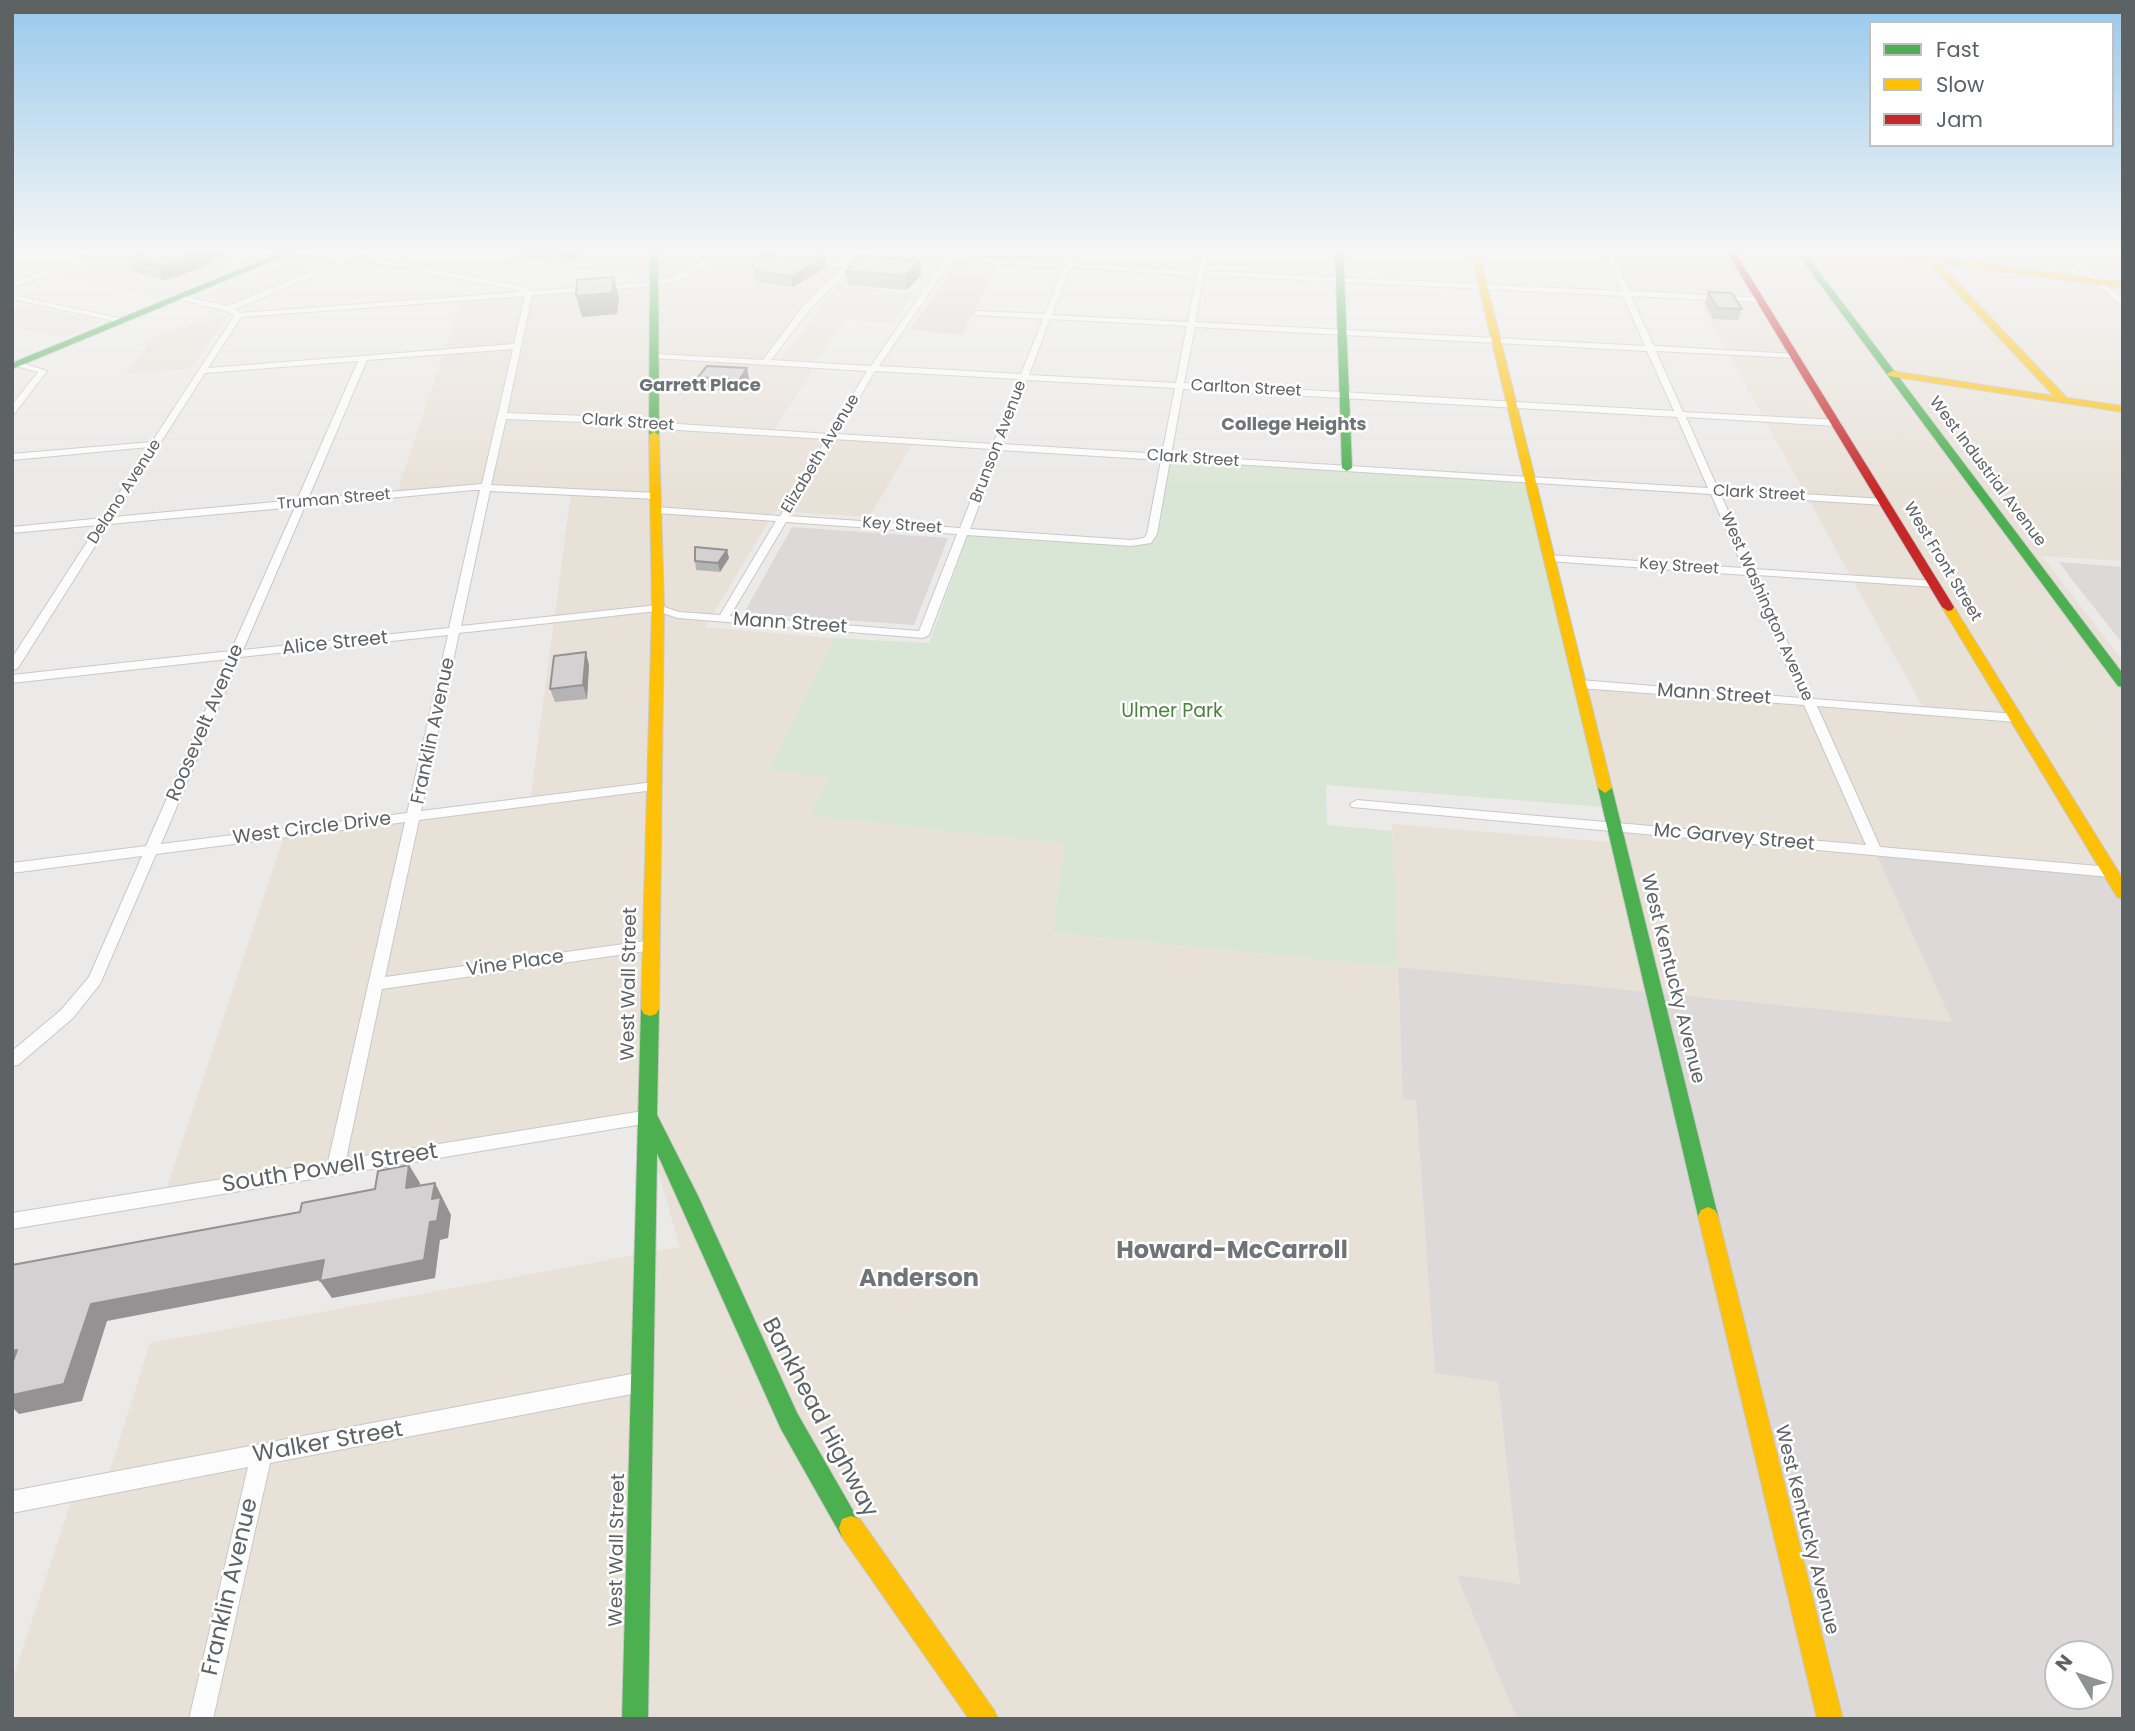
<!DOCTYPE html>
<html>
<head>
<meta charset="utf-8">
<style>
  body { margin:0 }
  #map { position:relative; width:2135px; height:1731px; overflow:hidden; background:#eceae8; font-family:Poppins,sans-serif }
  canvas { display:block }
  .frame { position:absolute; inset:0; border:14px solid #5d6265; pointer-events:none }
  .legend { position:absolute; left:1869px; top:21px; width:245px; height:126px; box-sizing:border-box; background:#fff; border:2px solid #bec0c1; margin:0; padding:9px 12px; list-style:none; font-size:21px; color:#5d6265 }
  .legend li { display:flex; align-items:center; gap:14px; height:35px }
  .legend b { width:35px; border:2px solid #bec0c1 }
  .north { position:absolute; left:2044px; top:1640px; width:70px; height:70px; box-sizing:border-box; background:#fff; border:2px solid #bec0c1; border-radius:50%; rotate:309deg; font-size:19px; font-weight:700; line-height:28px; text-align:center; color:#5d6265 }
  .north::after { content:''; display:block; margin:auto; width:24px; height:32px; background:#8f9293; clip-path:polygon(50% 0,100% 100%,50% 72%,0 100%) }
</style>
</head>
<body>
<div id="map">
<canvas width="2135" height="1731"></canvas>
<div class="frame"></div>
<ul class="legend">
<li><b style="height:9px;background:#4caf50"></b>Fast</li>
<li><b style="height:9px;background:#ffc107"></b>Slow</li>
<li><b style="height:9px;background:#c62828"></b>Jam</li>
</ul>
<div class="north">N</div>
</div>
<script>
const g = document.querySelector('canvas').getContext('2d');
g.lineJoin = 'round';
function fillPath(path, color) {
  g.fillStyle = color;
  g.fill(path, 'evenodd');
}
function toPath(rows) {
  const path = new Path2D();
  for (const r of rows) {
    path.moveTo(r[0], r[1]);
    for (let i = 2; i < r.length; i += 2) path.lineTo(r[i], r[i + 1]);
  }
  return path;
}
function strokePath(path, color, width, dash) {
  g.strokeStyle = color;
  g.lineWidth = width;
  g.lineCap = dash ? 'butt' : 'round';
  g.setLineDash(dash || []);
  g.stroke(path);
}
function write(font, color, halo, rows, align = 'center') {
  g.font = font + ' Poppins,sans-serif';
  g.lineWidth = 5;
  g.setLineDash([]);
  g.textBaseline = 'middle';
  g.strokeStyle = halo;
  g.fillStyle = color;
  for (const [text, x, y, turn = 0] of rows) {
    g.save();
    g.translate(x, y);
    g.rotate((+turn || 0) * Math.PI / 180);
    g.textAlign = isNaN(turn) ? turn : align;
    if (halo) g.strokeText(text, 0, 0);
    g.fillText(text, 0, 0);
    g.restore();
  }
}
fillPath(toPath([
  [123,249,196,249,255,260,160,299,50,276],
  [465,249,745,249,847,266,805,310,767,361,817,364,772,432,914,441,869,517,775,511,705,627,834,638,770,770,829,776,811,816,1064,844,1053,933,1397,967,1392,824,1610,842,1579,684,1925,711,1697,297,1625,293,1605,249,2123,249,2123,561,2042,556,2123,661,2123,871,1875,849,1952,1022,1398,967,1403,1098,1416,1100,1435,1372,1498,1382,1520,1584,1456,1576,1517,1719,12,1719,12,1681,77,1483,108,1476,150,1343,680,1247,650,1144,650,1115,165,1193,285,833,530,802,571,492,489,486,396,495,462,297,655,283],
  [758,249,864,249,841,263],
  [305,253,339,259,230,304,200,296],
  [838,285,915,294,893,324,846,319,815,361,781,359],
  [27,306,101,322,64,338,12,326,12,311],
  [225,315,226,318,191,369,126,374,154,336]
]), '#e8e1d8');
fillPath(toPath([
  [958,263,997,266,962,335,910,329],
  [792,527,948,538,914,625,744,613],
  [2059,562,2123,567,2123,644,2070,577],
  [1874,849,2123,871,2123,1719,1517,1719,1456,1575,1520,1584,1498,1382,1435,1373,1416,1100,1403,1099,1398,967,1952,1022],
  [2058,1654,2100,1654,2100,1696,2058,1696]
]), '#dcd9d8');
fillPath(toPath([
  [882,249,1065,249,1059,264],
  [1169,458,1527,481,1603,807,1326,785,1327,825,1392,831,1398,967,1053,933,1064,844,811,816,829,776,769,771,834,638,929,643,969,532,1147,543]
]), '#dae6d5');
const street = toPath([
  [105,249,115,249,12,288,12,283,105,249],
  [225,249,241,249,280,258,276,260,225,249],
  [310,249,326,249,515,285,531,291,654,282,677,275,724,249,733,249,683,279,654,286,532,295,507,413,638,418,678,424,829,434,867,371,655,358,651,356,655,354,763,360,805,304,843,267,742,249,760,249,848,264,869,250,1065,264,1070,249,1077,249,1072,264,1197,270,1201,249,1209,249,1205,271,1621,291,1603,249,1610,249,1629,291,1764,298,1765,300,1761,302,1631,296,1654,346,1796,354,1800,356,1796,358,1656,351,1683,412,1837,420,1842,423,1837,426,1686,417,1718,489,1885,499,1890,502,1885,505,1721,495,1754,569,1935,581,1940,584,1935,587,1757,575,1813,699,2016,714,2022,718,2016,722,1817,706,1880,847,2110,867,2117,872,2110,877,1352,807,1350,804,1357,800,1866,845,1804,705,1580,688,1574,684,1580,680,1801,698,1746,575,1549,561,1544,558,1549,555,1743,568,1711,494,1170,460,1157,534,1151,543,1131,546,967,535,929,635,923,638,678,618,657,611,459,633,421,811,654,782,661,786,654,790,419,820,385,977,653,940,658,941,660,945,658,949,653,950,382,989,346,1159,649,1110,655,1112,657,1117,655,1122,12,1229,12,1213,328,1162,405,822,156,854,100,984,73,1018,18,1065,12,1066,12,1051,61,1010,89,977,142,856,12,873,12,863,146,846,228,659,12,683,12,675,231,651,295,507,109,524,18,668,12,671,12,658,98,525,12,533,12,527,103,518,149,447,12,460,12,454,152,442,234,316,226,311,178,299,178,295,228,306,347,257,310,249],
  [869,255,944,260,871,366,771,360,811,308,847,272,869,255],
  [355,259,513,289,520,292,240,313,235,309,355,259],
  [951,261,1063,268,1045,314,977,311,973,313,977,315,1043,319,1021,374,879,366,951,261],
  [1070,268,1197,275,1188,322,1052,315,1070,268],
  [1204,275,1623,296,1645,346,1195,322,1204,275],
  [525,296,514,344,208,368,241,317,525,296],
  [1050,319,1187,326,1176,383,1029,375,1050,319],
  [1195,327,1647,351,1674,411,1184,383,1195,327],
  [513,349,482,484,308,499,367,360,513,349],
  [358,361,297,500,113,517,205,373,358,361],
  [875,371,1019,379,993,444,838,434,875,371],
  [1027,380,1175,388,1162,454,1002,444,1027,380],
  [1183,389,1677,417,1708,488,1171,455,1183,389],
  [506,419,638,424,678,430,826,439,780,516,656,507,651,510,656,513,776,521,720,615,679,612,658,605,461,626,490,491,656,499,661,496,656,493,491,485,506,419],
  [834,439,991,449,960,528,789,516,834,439],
  [1000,450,1161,460,1147,534,1144,538,1131,540,970,529,1000,450],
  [473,490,480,490,449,628,243,650,305,506,473,490],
  [786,522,957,534,919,631,730,616,786,522],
  [448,635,407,813,161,844,240,657,448,635],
  [590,249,657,249,658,250,654,252,590,249],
  [2056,249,2064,249,2123,300,2123,306,2056,249],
  [12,295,123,319,127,321,123,323,12,299,12,295],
  [12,360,47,371,15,413,12,414,12,405,38,372,12,365,12,360],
  [642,1372,649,1375,652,1382,649,1389,642,1392,270,1463,213,1719,189,1719,248,1467,12,1513,12,1491,642,1372]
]);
const fast = toPath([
  [289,249,301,249,12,369,12,363,289,249],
  [650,249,658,249,659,435,654,438,649,435,650,249],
  [1335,249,1343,249,1352,468,1347,471,1342,468,1335,249],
  [1684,249,1726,249,1735,252,1731,254,1684,249],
  [1794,249,1802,249,2123,674,2123,687,2118,686,1794,249],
  [1605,783,1612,788,1718,1216,1715,1222,1708,1225,1701,1222,1698,1216,1598,788,1605,783],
  [650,1002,656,1004,659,1009,657,1115,698,1196,797,1413,863,1528,860,1537,851,1540,842,1537,781,1429,657,1153,648,1719,622,1719,641,1009,644,1004,650,1002]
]);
const slow = toPath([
  [1470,249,1478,249,1612,788,1605,793,1598,788,1470,249],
  [1731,250,1925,258,1929,256,1934,258,2123,282,2123,288,1939,263,2067,398,2123,406,2123,412,1889,376,1887,374,1892,371,2054,396,1929,263,1728,254,1731,250],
  [654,432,659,435,664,608,659,1009,656,1014,650,1016,644,1014,641,1009,652,608,649,435,654,432],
  [1948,603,1954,607,2123,879,2123,899,2117,897,1942,607,1948,603],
  [1708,1207,1715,1210,1718,1216,1843,1719,1817,1719,1698,1216,1701,1210,1708,1207],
  [851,1516,860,1519,994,1710,998,1719,969,1719,842,1537,839,1528,842,1519,851,1516]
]);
const jam = toPath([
  [1725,249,1733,249,1954,607,1952,610,1948,611,1942,607,1725,249]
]);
strokePath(street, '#c9c8c8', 2);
strokePath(fast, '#c8c8c8', 2);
strokePath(slow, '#c8c8c8', 2);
strokePath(jam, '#c8c8c8', 2);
fillPath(street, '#fcfcfc');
fillPath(fast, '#4caf50');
fillPath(slow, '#ffc107');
fillPath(jam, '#c62828');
strokePath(toPath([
  [1767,249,1889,423]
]), '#e2e2e2', 2.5, [1, 5]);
strokePath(toPath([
  [1888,421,2043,643]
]), '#e2e2e2', 3.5, [1, 6]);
strokePath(toPath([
  [2042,642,2123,757]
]), '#e2e2e2', 4.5, [2, 8]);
fillPath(toPath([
  [153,249,225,249,226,252,209,265,178,276,163,280,133,272,127,259],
  [494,249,581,249,582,254,562,263,494,251],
  [752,266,826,267,793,287,758,282,754,276],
  [846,271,921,275,907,290,848,285],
  [1708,292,1742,309,1738,320,1713,319,1705,303],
  [698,377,749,379,741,391,700,389],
  [729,558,720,572,696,570,695,561],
  [589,665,587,699,555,702,550,689]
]), '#b5b4b4');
fillPath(toPath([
  [206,249,224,249,226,252,209,265,178,276,163,280,157,266],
  [560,249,581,249,582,254,562,263,559,250],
  [825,256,826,267,793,287,792,277],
  [920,261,921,275,907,290,906,276],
  [614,277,619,298,617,314,582,317,576,296],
  [747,368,749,379,741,391,739,380],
  [727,550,729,558,720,572,718,563],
  [586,652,589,665,587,699,583,685],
  [409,1165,420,1183,416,1206,406,1188],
  [435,1183,451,1215,448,1238,440,1240,435,1278,332,1298,320,1281,432,1199],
  [324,1260,336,1277,107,1321,82,1401,19,1414,12,1407,12,1395,91,1304],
  [17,1350,12,1372,12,1351]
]), '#949292');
const building = toPath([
  [153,249,206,249,172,263,157,266,127,259,153,249],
  [770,255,793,259,825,256,792,277,756,271,752,266,756,258,770,255],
  [860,256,920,261,906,276,846,271,860,256],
  [614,277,612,293,576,296,577,280,614,277],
  [1708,292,1732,293,1742,309,1717,308,1708,292],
  [707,366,747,368,739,380,698,377,707,366],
  [695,547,727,550,718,563,695,561,695,547],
  [586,652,583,685,550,689,554,656,586,652],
  [409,1165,406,1188,435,1183,432,1199,441,1197,437,1221,430,1222,424,1260,320,1281,324,1260,91,1304,64,1384,12,1395,12,1364,17,1350,12,1351,12,1265,300,1212,302,1203,375,1189,378,1171,409,1165]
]);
fillPath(building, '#d3d1d1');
strokePath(building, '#949292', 2);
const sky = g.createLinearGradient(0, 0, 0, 492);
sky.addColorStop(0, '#98c9ec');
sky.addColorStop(0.51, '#f6f6f5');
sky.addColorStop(1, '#f6f6f500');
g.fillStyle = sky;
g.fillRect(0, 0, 2135, 492);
write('16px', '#5d6265', '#fff', [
  ["Carlton Street",1246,389,3],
  ["Clark Street",628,423,4],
  ["Brunson Avenue",999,442,-69],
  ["Elizabeth Avenue",821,454,-59],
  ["Clark Street",1193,459,4],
  ["West Industrial Avenue",1987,472,53],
  ["Delano Avenue",125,492,-57],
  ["Clark Street",1759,494,3],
  ["Truman Street",334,500,-5],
  ["Key Street",902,526,4],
  ["West Front Street",1942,562,59],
  ["Key Street",1679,567,4],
  ["West Washington Avenue",1766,607,66]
]);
write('bold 18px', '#6f7477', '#fff', [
  ["Garrett Place",700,386],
  ["College Heights",1294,425]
]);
write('19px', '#5d6265', '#fff', [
  ["Mann Street",790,624,4],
  ["Alice Street",335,644,-6],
  ["Mann Street",1714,695,4],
  ["Roosevelt Avenue",206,723,-67],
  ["Franklin Avenue",434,731,-78],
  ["West Circle Drive",312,829,-7],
  ["Mc Garvey Street",1734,838,5],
  ["Vine Place",515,964,-8],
  ["West Kentucky Avenue",1672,979,76],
  ["West Wall Street",630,984,-89],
  ["West Kentucky Avenue",1806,1530,76],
  ["West Wall Street",618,1550,-89]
]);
write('19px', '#4b833e', '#fff', [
  ["Ulmer Park",1172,712]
]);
write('23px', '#5d6265', '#fff', [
  ["South Powell Street",330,1169,-9],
  ["Bankhead Highway",819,1418,62],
  ["Walker Street",328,1443,-10],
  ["Franklin Avenue",231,1587,-77]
]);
write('bold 24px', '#6f7477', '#fff', [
  ["Howard-McCarroll",1232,1252],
  ["Anderson",919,1280]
]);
</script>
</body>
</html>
